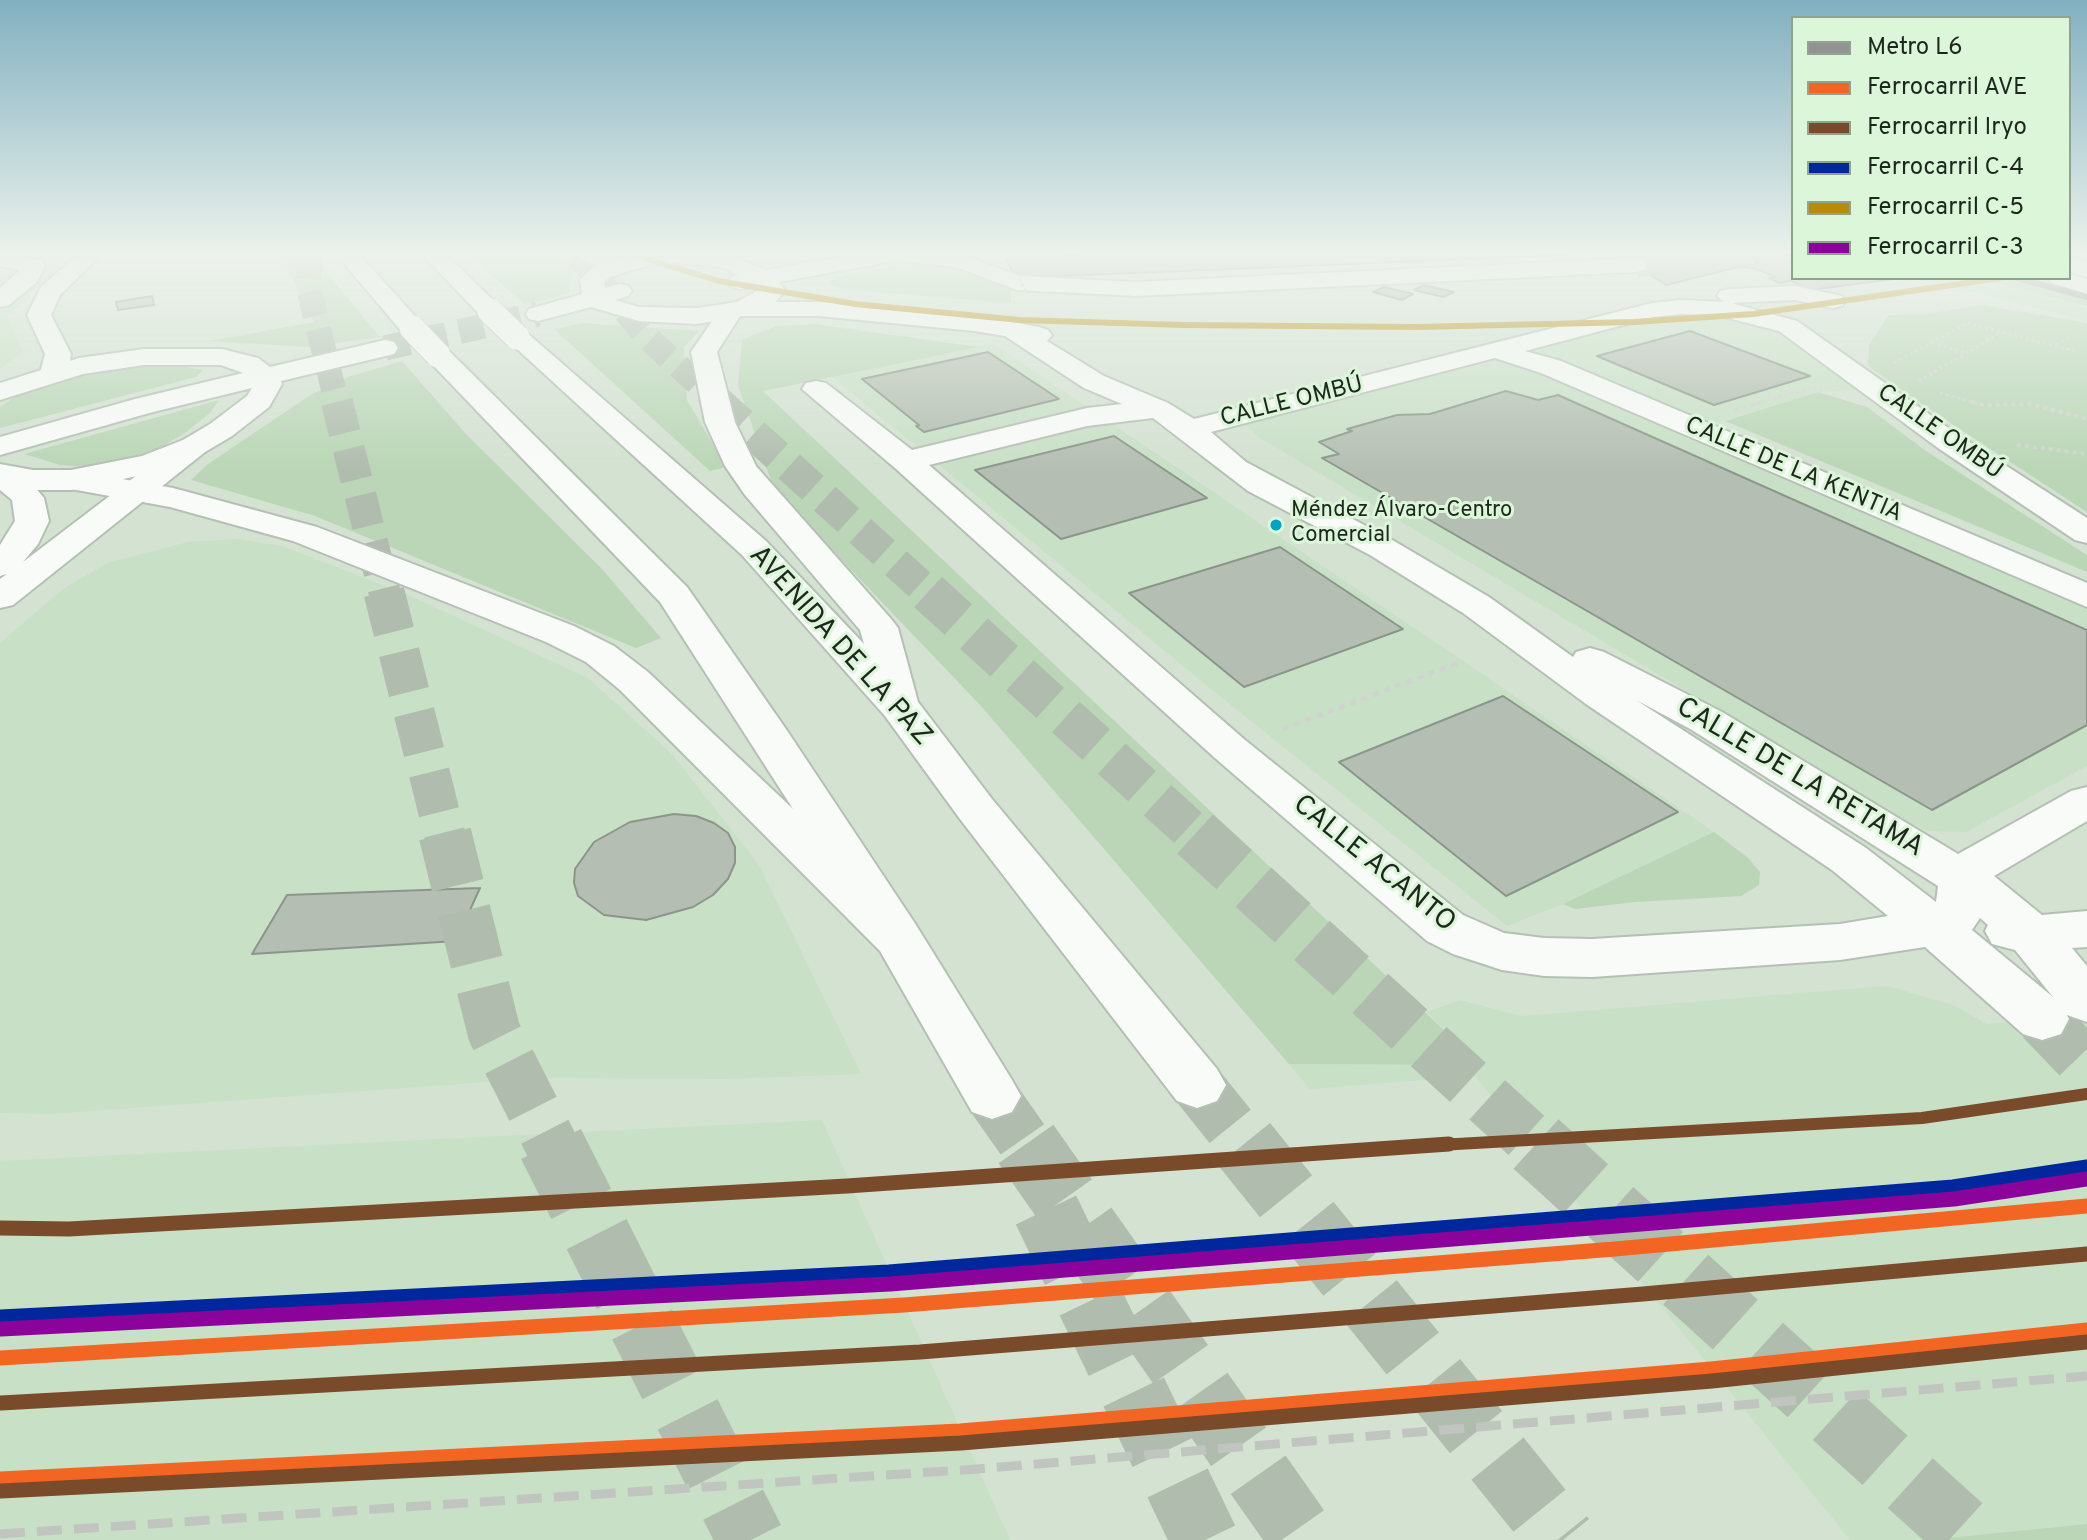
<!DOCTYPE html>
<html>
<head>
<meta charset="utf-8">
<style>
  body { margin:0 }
  #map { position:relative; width:2087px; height:1540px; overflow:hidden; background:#d4e2d2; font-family:Overpass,sans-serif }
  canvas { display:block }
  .legend { position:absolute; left:1791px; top:16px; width:280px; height:264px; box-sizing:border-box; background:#dcf6d9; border:2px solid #90a38e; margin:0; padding:10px 14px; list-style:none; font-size:24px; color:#1e271d }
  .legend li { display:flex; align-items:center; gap:16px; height:40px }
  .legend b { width:40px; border:2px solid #90a38e }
</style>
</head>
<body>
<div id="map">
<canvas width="2087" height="1540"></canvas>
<ul class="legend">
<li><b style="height:10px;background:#939393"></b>Metro L6</li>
<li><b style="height:10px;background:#f26522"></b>Ferrocarril AVE</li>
<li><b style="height:10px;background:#7a4b2a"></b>Ferrocarril Iryo</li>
<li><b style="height:10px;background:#00289c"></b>Ferrocarril C-4</li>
<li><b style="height:10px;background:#b88c09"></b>Ferrocarril C-5</li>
<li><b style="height:10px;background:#8b039b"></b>Ferrocarril C-3</li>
</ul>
</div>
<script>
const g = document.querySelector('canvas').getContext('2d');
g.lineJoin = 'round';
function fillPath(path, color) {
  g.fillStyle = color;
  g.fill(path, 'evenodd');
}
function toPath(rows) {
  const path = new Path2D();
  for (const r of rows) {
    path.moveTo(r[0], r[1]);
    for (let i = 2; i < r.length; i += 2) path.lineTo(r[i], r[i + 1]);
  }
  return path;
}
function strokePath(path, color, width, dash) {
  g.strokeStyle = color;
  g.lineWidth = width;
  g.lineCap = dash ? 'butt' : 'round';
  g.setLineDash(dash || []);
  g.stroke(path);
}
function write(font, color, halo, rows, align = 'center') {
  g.font = font + ' Overpass,sans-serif';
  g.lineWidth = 6;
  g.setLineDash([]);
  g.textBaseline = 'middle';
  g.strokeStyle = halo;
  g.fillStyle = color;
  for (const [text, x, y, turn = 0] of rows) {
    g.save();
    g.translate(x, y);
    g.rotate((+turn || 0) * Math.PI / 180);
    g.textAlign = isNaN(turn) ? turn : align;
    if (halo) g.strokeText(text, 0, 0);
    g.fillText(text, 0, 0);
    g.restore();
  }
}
fillPath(toPath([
  [0,254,62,254,60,266,7,316,23,352,0,369],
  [1920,278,1953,278,1995,289,2002,285,2087,307,2087,321],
  [1699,313,1718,314,1776,329,1858,390,1818,392,1705,426,1552,360,1539,350,1546,345,1601,330,1676,315],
  [993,343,1463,661,1714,832,1563,904,1507,926,1211,689,831,376],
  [1494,361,1522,366,2087,607,2087,766,1966,832,1929,831,1906,821,1258,437,1246,425,1252,421],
  [239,539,282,546,406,594,588,678,672,754,759,865,861,1074,728,1079,541,1078,50,1114,0,1113,0,643,64,588,110,562,188,542],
  [1887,986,1953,1005,1987,1024,2087,1015,2087,1524,1927,1540,1850,1540,1475,1076,1310,1089,1289,1064,1480,1065,1427,1012,1460,1000,1522,1016],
  [822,1120,1010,1540,0,1540,0,1161]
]), '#c8e0c6');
fillPath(toPath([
  [280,254,311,254,380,337,308,347,210,341,314,322],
  [467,254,554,254,574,270,568,294,524,304],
  [942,261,1011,288,1011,303,853,290,831,286,829,281,843,275,919,262],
  [1976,278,2027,278,2087,295,2087,306],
  [1983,305,2087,323,2087,512,1923,405,1868,366,1869,345,1889,315,1923,314],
  [583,323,699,331,684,347,687,400,726,467,710,471,554,329],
  [814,324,979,347,763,391,1481,1065,1289,1064,981,706,774,489,738,385,742,340,776,326],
  [402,361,467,435,602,569,661,638,636,648,315,516,191,480,208,464,312,394,348,377],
  [136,364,169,364,203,370,196,377,0,428,0,407,16,396,69,377],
  [1818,392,1867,407,1926,451,2087,555,2087,572,1725,421],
  [219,400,210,413,186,432,162,447,134,459,88,467,60,465,24,454],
  [1714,832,1747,857,1760,872,1759,885,1741,896,1635,902,1575,909,1563,904],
  [2087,1524,2087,1540,1927,1540]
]), '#bad6b6');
const building = toPath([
  [1096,254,1591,254,1015,278,1006,258,1096,254],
  [1618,254,1791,254,1666,285,1618,254],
  [1791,254,1793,254,1793,278,1901,278,1810,290,1791,281,1779,283,1769,278,1775,277,1757,269,1742,267,1791,254],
  [1424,285,1454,292,1443,297,1414,290,1424,285],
  [1384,287,1413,294,1402,300,1373,292,1384,287],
  [152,296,154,305,118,310,116,302,152,296],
  [1690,331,1810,376,1714,405,1597,356,1690,331],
  [988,352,1059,399,924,432,916,426,919,425,862,379,988,352],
  [1506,391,1538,400,1558,395,2087,630,2087,725,1932,810,1322,458,1339,454,1319,442,1352,431,1347,429,1397,415,1430,414,1506,391],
  [1114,436,1207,498,1061,539,975,470,1114,436],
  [1280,547,1403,629,1244,687,1129,593,1280,547],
  [1503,696,1678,812,1506,896,1339,762,1503,696],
  [674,814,696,816,714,823,728,833,735,847,735,863,728,879,713,895,693,907,646,920,604,915,578,896,574,883,575,869,594,842,630,822,674,814],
  [480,888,456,941,252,954,287,895,480,888]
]);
fillPath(building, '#b4beb2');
strokePath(building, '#8b968a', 2);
strokePath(toPath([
  [1636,265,1719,254]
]), '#b0bdae', 25, [25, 13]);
strokePath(toPath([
  [2042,1019,2087,1066]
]), '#b0bdae', 53, [53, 26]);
strokePath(toPath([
  [385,348,538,314]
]), '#b0bdae', 25, [25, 13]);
strokePath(toPath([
  [310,254,308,286,337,404],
  [576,254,650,340,720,404]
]), '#b0bdae', 25, [25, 13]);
strokePath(toPath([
  [337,402,385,594],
  [718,402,930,594]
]), '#b0bdae', 32, [32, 16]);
strokePath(toPath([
  [384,592,445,836],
  [928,592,1197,836]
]), '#b0bdae', 41, [41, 21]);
strokePath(toPath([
  [445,834,494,1032,552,1146],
  [1195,834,1538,1146],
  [1197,1085,1246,1146],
  [992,1096,1027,1146]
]), '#b0bdae', 53, [53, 26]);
strokePath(toPath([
  [551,1144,751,1540],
  [1026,1144,1304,1540],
  [1244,1144,1563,1540],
  [1536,1144,1973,1540],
  [1046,1210,1205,1540]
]), '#b0bdae', 67, [67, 34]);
const minor = toPath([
  [8,254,42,261,45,266,36,283,9,305,0,307,0,288,20,270,0,266,0,256,8,254],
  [887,254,959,254,1020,276,1136,282,1636,258,1644,260,1647,265,1644,270,1636,272,1136,296,1017,290,956,267,898,261,887,254],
  [2069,257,2087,262,2087,277,2069,272,2069,257],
  [1795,286,1842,296,1845,301,1842,306,1833,308,1795,300,1731,303,1797,321,1960,436,2087,518,2087,543,2075,540,1938,448,1779,331,1716,315,1680,314,1653,317,1525,351,1561,361,2087,583,2087,607,1541,373,1495,358,1211,432,1246,462,1394,541,1489,597,1573,657,1576,652,1590,648,1604,652,1722,712,1958,854,2071,791,2087,787,2087,821,1994,876,2042,915,2087,911,2087,947,2072,948,2087,966,2087,1022,2067,1015,2069,1019,2061,1034,2042,1040,2023,1034,1925,947,1840,960,1592,977,1544,976,1502,970,1453,954,1427,941,1215,758,895,468,802,389,806,383,816,381,826,383,912,450,1087,408,1122,404,1084,388,1005,336,974,331,819,316,743,316,734,314,731,309,734,304,743,302,819,302,974,315,1039,327,1048,330,1052,335,1047,341,1104,376,1168,403,1194,419,1652,303,1680,300,1724,302,1717,296,1720,291,1729,289,1795,286],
  [1153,418,1248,491,1370,555,1463,613,1586,704,1832,870,1888,916,1840,924,1592,939,1544,938,1504,933,1463,915,1245,740,929,465,1087,426,1153,418],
  [1636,700,1692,730,1938,886,1936,902,1866,848,1636,700],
  [1980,918,1988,925,1985,931,1992,944,2015,950,2053,997,1972,930,1980,918],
  [194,437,205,440,209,446,205,452,13,605,0,608,0,579,7,574,0,576,0,545,15,521,12,500,0,490,0,467,28,479,44,498,49,521,38,544,23,562,183,440,194,437]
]);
const major = toPath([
  [635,254,726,254,766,270,856,254,905,254,894,261,779,282,785,290,775,303,743,316,697,324,639,321,591,307,538,321,529,319,526,314,529,309,582,294,580,280,594,267,635,254],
  [675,263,721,267,738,275,731,277,727,282,731,287,739,289,758,286,760,289,737,302,697,308,639,307,615,300,628,296,632,291,628,286,620,284,605,288,604,282,610,277,646,266,675,263],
  [2069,273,2087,279,2087,294,2052,283,2048,278,2069,278,2069,273],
  [385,340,394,342,398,348,394,354,281,381,282,384,269,407,232,436,205,452,161,471,71,490,33,490,0,482,0,464,33,470,71,470,142,456,183,440,210,424,247,396,252,388,153,412,0,455,0,437,135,399,243,373,221,365,144,365,83,374,0,400,0,383,79,358,144,349,222,349,258,358,270,367,385,340]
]);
const highway = toPath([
  [78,254,102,254,60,295,51,315,71,354,68,373,64,379,54,381,44,379,40,373,45,354,27,315,41,287,78,254],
  [336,254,359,254,421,323,425,328,421,333,403,333,336,254],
  [422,254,446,254,499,306,502,311,499,316,481,316,422,254],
  [577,254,609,254,625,260,628,265,625,270,617,272,580,259,577,254],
  [730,306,739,308,742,313,717,352,735,422,756,466,892,620,898,628,918,702,992,799,1217,1069,1226,1085,1217,1101,1197,1108,1177,1101,960,819,885,716,742,555,504,337,508,332,517,329,526,332,766,541,864,644,860,630,745,495,725,466,705,422,691,352,721,308,730,306],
  [438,347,447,349,687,587,788,732,916,925,1012,1080,1021,1096,1012,1112,992,1119,972,1112,880,951,620,690,586,662,546,642,293,541,170,507,60,487,55,480,60,473,71,470,173,488,317,527,574,626,614,646,648,672,793,809,660,602,429,361,425,355,429,349,438,347]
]);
strokePath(minor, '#b5c0b4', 4);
strokePath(major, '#b5c0b4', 4);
strokePath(highway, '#b5c0b4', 4);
strokePath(toPath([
  [1710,254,1726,266],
  [1722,254,1754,263],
  [1932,343,1967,353],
  [2057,345,2073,335],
  [1894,363,1967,323,2075,351],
  [1919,381,2002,332],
  [1940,393,1979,404],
  [1756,404,1810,388,1822,391]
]), '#d0d4cf', 3, [3, 3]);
strokePath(toPath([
  [1972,402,1983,405,2030,404,2087,419],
  [1735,410,1763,402],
  [2017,445,2087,454]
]), '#d0d4cf', 4, [4, 4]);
strokePath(toPath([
  [1283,729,1463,661]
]), '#d0d4cf', 5, [6, 6]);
fillPath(minor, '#f9fbf8');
fillPath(major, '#f9fbf8');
fillPath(highway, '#f9fbf8');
strokePath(toPath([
  [0,1534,977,1469,2087,1376]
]), '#c1c5c0', 9, [25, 12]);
const highwayBridge = toPath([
  [490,311,517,337],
  [412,328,438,355]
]);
strokePath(highwayBridge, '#b5c0b4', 27, []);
strokePath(toPath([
  [1019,278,1026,293]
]), '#d0d4cf', 3, [3, 3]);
strokePath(highwayBridge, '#f9fbf8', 25);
strokePath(toPath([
  [0,1358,904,1305,1615,1249,2087,1206],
  [0,1479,960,1431,1711,1369,2087,1330]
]), '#f26522', 15);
strokePath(toPath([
  [1421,1146,1922,1118,2087,1094]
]), '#7a4b2a', 12);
strokePath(toPath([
  [0,1228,69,1229,847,1186,1449,1144],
  [1,1403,920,1352,1643,1294,2087,1254],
  [1,1491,961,1443,1712,1381,2087,1342]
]), '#7a4b2a', 15);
strokePath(toPath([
  [0,1317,889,1272,1953,1187,2087,1167]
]), '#00289c', 15);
strokePath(toPath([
  [631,254,719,281,855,304,1020,320,1184,325,1415,327,1634,322,1753,314,2000,278]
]), '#b88c09', 6);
strokePath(toPath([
  [1,1329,890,1284,1954,1199,2087,1179]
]), '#8b039b', 15);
strokePath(toPath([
  [2017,278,2087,297]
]), '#939393', 6);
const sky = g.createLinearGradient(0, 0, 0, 470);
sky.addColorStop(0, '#82b0c0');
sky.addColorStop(0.54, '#ecf2eb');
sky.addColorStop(1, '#ecf2eb00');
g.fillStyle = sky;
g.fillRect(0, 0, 2087, 470);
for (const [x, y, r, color] of [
  [1276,525,7,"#02a2c5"]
]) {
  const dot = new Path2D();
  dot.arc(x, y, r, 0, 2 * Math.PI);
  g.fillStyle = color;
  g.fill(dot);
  strokePath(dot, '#dcf6d9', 3);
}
write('22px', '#1e271d', '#dcf6d9', [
  ["Méndez Álvaro-Centro",1291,512],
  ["Comercial",1291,537]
], 'left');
write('24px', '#1e271d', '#dcf6d9', [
  ["CALLE OMBÚ",1292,403,-14],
  ["CALLE OMBÚ",1939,433,35],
  ["CALLE DE LA KENTIA",1793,471,23]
]);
write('28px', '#1e271d', '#dcf6d9', [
  ["AVENIDA DE LA PAZ",839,647,48],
  ["CALLE DE LA RETAMA",1799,779,31],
  ["CALLE ACANTO",1373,865,39]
]);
</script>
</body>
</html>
